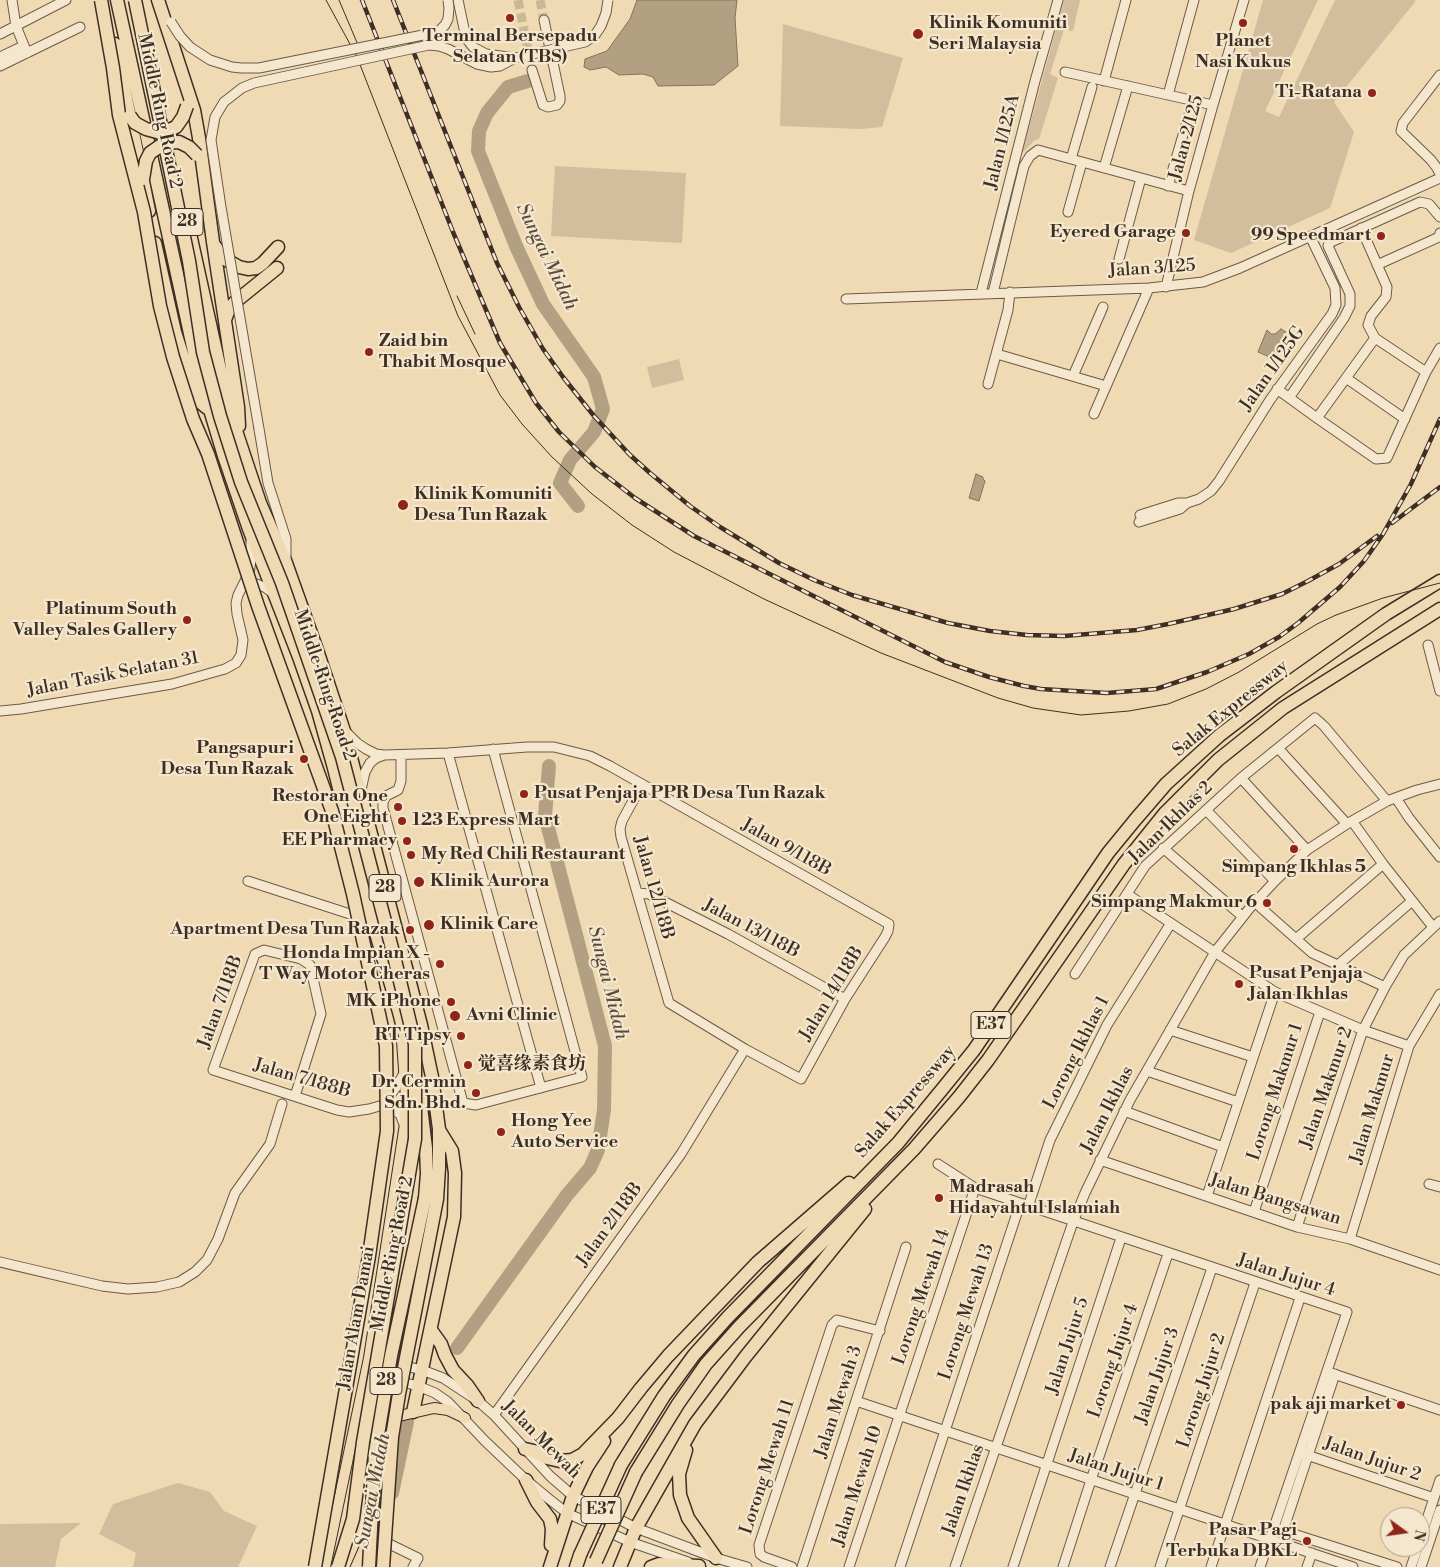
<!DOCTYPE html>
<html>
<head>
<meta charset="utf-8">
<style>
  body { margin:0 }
  #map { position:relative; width:1440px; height:1567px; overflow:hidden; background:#f0dab4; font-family:"Libre Bodoni",serif }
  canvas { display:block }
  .north { position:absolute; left:1380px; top:1507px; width:50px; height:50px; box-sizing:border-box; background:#f5e7ce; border:1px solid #ab9d8a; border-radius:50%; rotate:104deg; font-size:14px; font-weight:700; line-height:20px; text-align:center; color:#3d2f24 }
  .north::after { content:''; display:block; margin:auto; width:18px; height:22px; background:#8f2418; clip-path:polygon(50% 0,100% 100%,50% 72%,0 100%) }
</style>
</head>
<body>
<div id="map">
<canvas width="1440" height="1567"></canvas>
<div class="north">N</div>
</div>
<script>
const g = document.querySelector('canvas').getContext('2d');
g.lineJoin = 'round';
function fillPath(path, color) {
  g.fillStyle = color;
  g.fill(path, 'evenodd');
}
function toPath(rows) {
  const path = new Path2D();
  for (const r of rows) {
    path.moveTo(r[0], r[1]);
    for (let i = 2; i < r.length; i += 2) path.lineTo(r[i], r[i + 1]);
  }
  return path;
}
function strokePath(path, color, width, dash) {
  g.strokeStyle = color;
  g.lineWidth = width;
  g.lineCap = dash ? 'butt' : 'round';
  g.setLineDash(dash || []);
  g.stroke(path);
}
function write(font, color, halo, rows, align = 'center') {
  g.font = font + ' "Libre Bodoni","Noto Serif SC",serif';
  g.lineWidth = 4.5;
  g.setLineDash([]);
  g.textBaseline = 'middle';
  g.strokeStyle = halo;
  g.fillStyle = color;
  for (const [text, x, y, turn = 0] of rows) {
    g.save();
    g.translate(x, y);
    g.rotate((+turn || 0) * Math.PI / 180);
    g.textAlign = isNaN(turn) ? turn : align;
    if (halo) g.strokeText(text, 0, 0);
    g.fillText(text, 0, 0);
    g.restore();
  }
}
fillPath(toPath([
  [1064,0,1080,0,1073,31,1064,30,1050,74,1058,78,1039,139,1035,140,1022,153],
  [1263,0,1318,0,1265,111,1279,117,1335,0,1415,0,1415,2,1334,102,1354,132,1330,208,1231,253,1194,240],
  [783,24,903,58,882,127,860,129,780,126],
  [555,166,686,173,682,243,551,236],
  [679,359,684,380,652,388,647,367],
  [178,1483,210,1492,224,1511,257,1526,238,1567,133,1567,136,1553,99,1534,113,1504],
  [81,1523,61,1539,55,1567,0,1567,0,1524]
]), '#d2bd9c');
const water = toPath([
  [637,0,737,0,735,18,738,66,714,85,658,86,653,77,643,74,619,75,606,67,590,70,584,67,585,59,607,51,630,19,637,0],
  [1281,329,1286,332,1274,359,1258,352,1267,330,1271,334,1275,334,1281,329],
  [976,474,983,477,983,479,985,481,979,501,969,498,976,474]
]);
fillPath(water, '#b3a083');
strokePath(water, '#84735d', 1);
strokePath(toPath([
  [528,81,508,87,487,113,479,131,478,151,516,246,543,304,594,377,603,409,594,432,570,460,560,483,578,506],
  [457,1348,567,1195,590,1168,598,1150,604,1110,605,1046,545,816,549,766],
  [392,1493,407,1422]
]), '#b3a083', 14);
strokePath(toPath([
  [518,0,532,70],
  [540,0,544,20]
]), '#ccb897', 9, [9, 4.5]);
const minor = toPath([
  [12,0,16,26,27,53],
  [458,0,466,38,473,47,486,54,515,58],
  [0,34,66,0],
  [0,57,23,46],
  [0,66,80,27],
  [532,70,543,105,548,107,557,105,560,101,560,96,544,20],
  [1065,72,1213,105],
  [1440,75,1403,123,1401,131,1431,160,1437,168,1440,174],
  [1104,81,1126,0],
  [1168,95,1194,0],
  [1071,159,1092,87],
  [1104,168,1128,86],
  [1168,186,1193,101],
  [1068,212,1082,162],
  [1119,259,1141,178],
  [1377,265,1439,237,1440,233],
  [1166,287,1189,191,1213,105,1244,0],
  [981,293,1035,81,1058,0],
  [993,293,1024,166,1030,156,1038,150,1189,191],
  [846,299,1149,288,1203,282,1240,268,1440,178],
  [1375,338,1426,372],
  [997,354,1106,386],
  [1073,376,1103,307],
  [1346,378,1405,419],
  [988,384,1008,310,1010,292],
  [1277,389,1317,418,1376,459,1387,458,1426,372,1440,348],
  [1289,398,1344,318,1350,306,1350,294,1328,246,1329,243,1420,202,1429,204,1440,217],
  [1094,414,1149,288],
  [1317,418,1375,338,1368,325,1371,316,1386,297,1387,287,1361,228],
  [259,429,268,483,286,539,286,558],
  [1140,515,1178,503,1187,503,1199,499,1211,491,1219,481,1270,400,1332,314,1336,305,1335,288,1310,236],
  [1139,522,1180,509,1187,503],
  [246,584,257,584,266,588,275,595],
  [1428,645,1440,691],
  [0,711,21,709,172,684,225,669,236,663,241,655,243,640,237,614,236,603,238,595,249,573,251,561,251,541],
  [345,731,357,743,366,749,376,754,384,755,448,753,527,747,554,747,590,756,610,766,889,924,888,931,885,937,845,999,801,1079,745,1049,669,1003,621,837,620,829,622,821,642,784],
  [1278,748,1347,824],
  [448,753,541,1088],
  [401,755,401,781,398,790,386,796,383,802,383,808,463,1103,476,1105,582,1077,493,749],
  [1241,778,1307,850],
  [361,790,365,772,370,763,376,758,384,755],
  [1396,798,1409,818,1440,857],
  [1206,810,1275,881],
  [1352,821,1383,864,1433,927],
  [1163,848,1242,916],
  [248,881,353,915,363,915],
  [638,893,649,894,728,934,845,999],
  [1127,894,1275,992,1363,1030,1409,1046],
  [1260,907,1312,953,1385,987],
  [1296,939,1383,864],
  [1338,965,1412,901],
  [1075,974,1145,866,1241,778,1315,718,1324,726,1387,801],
  [1170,1030,1253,1057],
  [1147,1071,1238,1102],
  [295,1096,321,1014,310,965,301,959,264,950,255,954,213,1070,337,1110,349,1112,369,1109,383,1105,397,1086,405,1071],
  [384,1105,400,1114,405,1127],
  [1124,1111,1223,1147],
  [1100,1160,1297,1227,1350,1239,1440,1270],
  [938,1164,975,1188,1347,1312,1270,1539],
  [1429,1184,1440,1187],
  [1207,1196,1275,992],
  [1028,1207,1050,1140,1107,1025,1171,923],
  [1254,1212,1320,1012],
  [1297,1227,1363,1030,1385,987,1404,955,1440,921],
  [1350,1239,1409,1046,1440,994],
  [0,1262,102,1286,128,1289,157,1287,179,1282,195,1272,207,1260,218,1239,235,1193,270,1144,282,1104],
  [385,1361,422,1370,443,1378,478,1401,494,1415,550,1476,573,1496,636,1528,716,1558,747,1567],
  [1331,1373,1440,1410],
  [383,1377,418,1386,435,1393,448,1402,485,1441,526,1480,549,1499,567,1513,630,1542,688,1562],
  [856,1401,1353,1567],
  [494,1415,681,1154,745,1049],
  [1304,1454,1434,1498],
  [1278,1529,1397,1567],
  [1283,1531,1335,1374],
  [368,1532,373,1536,418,1558,413,1567],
  [1420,1540,1440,1480],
  [792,1567,764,1557,760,1554,759,1545,832,1325,837,1320,880,1331],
  [802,1567,906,1247],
  [849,1567,975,1188],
  [900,1567,1020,1204],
  [955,1567,1073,1222,1085,1193,1130,1100,1215,952,1249,909,1275,881,1307,850,1347,824,1387,801,1417,790,1440,784],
  [1013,1567,1121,1238],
  [1063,1567,1091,1480,1168,1254],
  [1110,1567,1212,1268],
  [1160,1567,1255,1283],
  [1211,1567,1300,1298],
  [1260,1567,1267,1547],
  [1307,1567,1312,1553],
  [1411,1567,1418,1547],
  [1421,1567,1440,1510]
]);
const major = toPath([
  [325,1567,369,1358,405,1124,406,1098,402,1041],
  [344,1567,355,1542,360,1522,369,1437,376,1427,386,1419,434,1408,448,1410,465,1418]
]);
const highway = toPath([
  [117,0,198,370,224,456,249,529,299,657,318,711,334,768,371,916,399,1012,412,1063],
  [158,0,194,110,199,138,213,242,238,407,239,426],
  [115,44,149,211],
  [187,220,229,410,260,503,286,563,317,650,344,731,421,1025,432,1077,439,1129,439,1168,437,1199],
  [155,243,175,332,193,389,201,403,207,408],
  [215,246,223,258,239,267,248,269,256,268,263,263,278,247],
  [225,320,229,309,235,302,277,268],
  [419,1090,426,1148,427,1174,425,1198],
  [431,1330,441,1344,445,1355,453,1370,467,1385,478,1401],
  [413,1412,454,1217,455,1173,452,1151,439,1130],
  [525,1449,534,1451,547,1458,560,1461,572,1460,583,1454,618,1418,641,1388,668,1356,758,1262,849,1183],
  [686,1450,679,1474,680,1495,688,1518,716,1558],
  [621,1465,664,1396,694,1355,728,1317,898,1143,944,1087,974,1050,1108,853,1135,820,1166,784,1220,735,1276,692,1386,614,1440,581],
  [636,1472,678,1404,706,1364,739,1327,914,1149,959,1097,988,1060,1124,864,1165,813,1218,760,1283,708,1440,609],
  [526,1480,537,1502,550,1519,552,1529,551,1545],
  [550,1567,573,1496,587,1467,604,1441],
  [576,1567,580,1555],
  [620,1567,636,1528,695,1424,746,1356,865,1209],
  [651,1567,659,1564,699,1566]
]);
strokePath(minor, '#6a5a48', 11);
strokePath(major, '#3d2f24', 12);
strokePath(highway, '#3d2f24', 15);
strokePath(minor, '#f5e7ce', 9);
strokePath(major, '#f0dab4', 10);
strokePath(highway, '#f0dab4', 12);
strokePath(toPath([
  [326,0,357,57,458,316,500,395,522,424,552,457,592,494,632,525,674,552,764,599,881,653,998,698,1033,708,1081,715,1129,711,1168,704,1206,689,1239,672,1317,624,1336,615,1383,598,1440,583],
  [339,0,361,52],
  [457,296,475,334]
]), '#3d2f24', 1);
const rail = toPath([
  [362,0,453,232,500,343,536,403,559,432,595,467,635,498,694,536,945,662,989,677,1024,686,1041,689,1107,693,1156,689,1207,672,1249,654,1279,637,1298,623,1340,587,1364,561,1383,534,1411,484,1440,419],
  [393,0,497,263,519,307,543,349,563,377,594,416,630,455,650,473,690,506,720,527,779,563,814,580,852,595,948,623,990,631,1027,635,1064,636,1137,630,1168,624,1234,609,1282,594,1308,581,1339,564,1377,536],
  [1392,523,1440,487]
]);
strokePath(rail, '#3d2f24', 4.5);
strokePath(rail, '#f5e7ce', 2.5, [8]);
const minorBridge = toPath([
  [171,22,180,36,190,47,210,60,232,67,241,68,259,68,438,32,445,25,448,19,449,8,448,0],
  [259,429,221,207,211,140,215,117,224,102,242,88,254,83,429,45,439,46,448,49,477,64,491,67,500,66,515,58,585,42,595,35,601,26,606,13,608,0]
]);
const highwayBridge = toPath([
  [101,0,113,68,119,115,144,212,160,306,173,357,193,419,208,454,258,606,332,811,353,894,386,1046,387,1131,369,1256,315,1567],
  [135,0,189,261,203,352,220,416,241,482,282,583,342,757,394,956,415,1044,415,1139,363,1442,353,1519,338,1567],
  [130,116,135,123,146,129,157,132,164,132,176,127,183,117,187,106],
  [143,179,146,161,150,153,160,146,167,143,179,142,189,147,197,155],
  [580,1555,621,1465],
  [596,1561,636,1472],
  [369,1567,375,1453,391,1356,425,1198],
  [383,1567,392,1437,399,1394,437,1199]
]);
strokePath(minorBridge, '#6a5a48', 11, []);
strokePath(highwayBridge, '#3d2f24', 15, []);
strokePath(minorBridge, '#f5e7ce', 9);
strokePath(highwayBridge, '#f0dab4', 12);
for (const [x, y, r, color] of [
  [510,18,5,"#8f2418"],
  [1243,23,5,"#8f2418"],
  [918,34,6,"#8f2418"],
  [1372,93,5,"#8f2418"],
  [1186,233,5,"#8f2418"],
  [1381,236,5,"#8f2418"],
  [369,352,5,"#8f2418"],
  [403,505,6,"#8f2418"],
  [187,620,5,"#8f2418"],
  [304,759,5,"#8f2418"],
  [524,794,5,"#8f2418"],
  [398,807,5,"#8f2418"],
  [402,821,5,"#8f2418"],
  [407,841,5,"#8f2418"],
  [1294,849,5,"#8f2418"],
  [411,855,5,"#8f2418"],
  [419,882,6,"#8f2418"],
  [1267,903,5,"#8f2418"],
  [429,925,6,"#8f2418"],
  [410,930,5,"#8f2418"],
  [440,964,5,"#8f2418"],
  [1239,984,5,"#8f2418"],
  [451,1002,5,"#8f2418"],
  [455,1016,6,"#8f2418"],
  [461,1036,5,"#8f2418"],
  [468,1065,5,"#8f2418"],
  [476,1093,5,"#8f2418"],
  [501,1132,5,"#8f2418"],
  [939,1198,5,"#8f2418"],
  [1401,1405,5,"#8f2418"],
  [1307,1541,5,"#8f2418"]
]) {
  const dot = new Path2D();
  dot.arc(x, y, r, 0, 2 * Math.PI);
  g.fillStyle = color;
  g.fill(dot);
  strokePath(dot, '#f5e7ce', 2);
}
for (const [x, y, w] of [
  [187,222,32],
  [385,888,32],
  [991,1025,40],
  [386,1381,32],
  [601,1510,40]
]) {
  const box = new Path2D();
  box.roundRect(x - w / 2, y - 13.5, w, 27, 4);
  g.fillStyle = '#f5e7ce';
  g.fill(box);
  strokePath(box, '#3d2f24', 1);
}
write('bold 16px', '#3d2f24', null, [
  ["28",187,222],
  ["28",385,888],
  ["E37",991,1025],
  ["28",386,1381],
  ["E37",601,1510]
]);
write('bold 18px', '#3d2f24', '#f5e7ce', [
  ["Klinik Komuniti",929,24,"left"],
  ["Seri Malaysia",929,45,"left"],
  ["Terminal Bersepadu",510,37,"center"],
  ["Selatan (TBS)",510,58,"center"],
  ["Planet",1243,42,"center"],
  ["Nasi Kukus",1243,63,"center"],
  ["Ti-Ratana",1362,93],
  ["Eyered Garage",1176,233],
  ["99 Speedmart",1371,236],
  ["Zaid bin",379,342,"left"],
  ["Thabit Mosque",379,363,"left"],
  ["Klinik Komuniti",414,495,"left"],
  ["Desa Tun Razak",414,516,"left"],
  ["Platinum South",177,610],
  ["Valley Sales Gallery",177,631],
  ["Pangsapuri",294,749],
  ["Desa Tun Razak",294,770],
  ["Pusat Penjaja PPR Desa Tun Razak",534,794,"left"],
  ["Restoran One",388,797],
  ["One Eight",388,818],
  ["123 Express Mart",412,821,"left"],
  ["EE Pharmacy",397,841],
  ["My Red Chili Restaurant",421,855,"left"],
  ["Simpang Ikhlas 5",1294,868,"center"],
  ["Klinik Aurora",430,882,"left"],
  ["Simpang Makmur 6",1257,903],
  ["Klinik Care",440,925,"left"],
  ["Apartment Desa Tun Razak",400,930],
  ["Honda Impian X -",430,954],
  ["T Way Motor Cheras",430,975],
  ["Pusat Penjaja",1249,974,"left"],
  ["Jalan Ikhlas",1249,995,"left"],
  ["MK iPhone",441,1002],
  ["Avni Clinic",466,1016,"left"],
  ["RT Tipsy",451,1036],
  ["觉喜缘素食坊",478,1065,"left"],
  ["Dr. Cermin",466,1083],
  ["Sdn. Bhd.",466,1104],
  ["Hong Yee",511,1122,"left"],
  ["Auto Service",511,1143,"left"],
  ["Madrasah",949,1188,"left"],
  ["Hidayahtul Islamiah",949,1209,"left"],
  ["pak aji market",1391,1405],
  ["Pasar Pagi",1297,1531],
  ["Terbuka DBKL",1297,1552]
], 'right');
write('18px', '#3d2f24', '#f5e7ce', [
  ["Middle Ring Road 2",159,111,78],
  ["Jalan 2/125",1187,138,-75],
  ["Jalan 1/125A",1003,142,-76],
  ["Jalan 3/125",1152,269,-4],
  ["Jalan 1/125G",1273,369,-55],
  ["Jalan Tasik Selatan 31",113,675,-11],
  ["Middle Ring Road 2",324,685,71],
  ["Salak Expressway",1231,709,-39],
  ["Jalan Ikhlas 2",1171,823,-44],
  ["Jalan 9/118B",786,848,29],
  ["Jalan 12/118B",653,888,74],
  ["Jalan 13/118B",751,929,28],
  ["Jalan 14/118B",832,994,-59],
  ["Jalan 7/118B",221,1002,-70],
  ["Lorong Ikhlas 1",1077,1053,-63],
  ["Jalan 7/188B",302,1079,16],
  ["Jalan Makmur 2",1327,1088,-71],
  ["Lorong Makmur 1",1276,1092,-72],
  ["Salak Expressway",906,1102,-49],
  ["Jalan Makmur",1373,1109,-73],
  ["Jalan Ikhlas",1108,1110,-63],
  ["Jalan Bangsawan",1275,1200,17],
  ["Jalan 2/118B",610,1225,-54],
  ["Middle Ring Road 2",393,1254,-79],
  ["Jalan Jujur 4",1286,1276,18],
  ["Lorong Mewah 14",922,1297,-71],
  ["Lorong Mewah 13",967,1312,-72],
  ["Jalan Alam Damai",357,1318,-80],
  ["Jalan Jujur 5",1068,1346,-72],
  ["Lorong Jujur 4",1114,1361,-71],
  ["Jalan Jujur 3",1158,1376,-71],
  ["Lorong Jujur 2",1202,1391,-72],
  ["Jalan Mewah 3",839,1402,-72],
  ["Jalan Mewah",541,1440,45],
  ["Jalan Jujur 2",1372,1460,19],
  ["Lorong Mewah 11",768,1467,-72],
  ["Jalan Jujur 1",1116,1471,18],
  ["Jalan Mewah 10",858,1486,-72],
  ["Jalan Ikhlas",964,1490,-71]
]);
write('italic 19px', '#5a4b3c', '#f5e7ce', [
  ["Sungai Midah",546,257,64],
  ["Sungai Midah",607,983,76],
  ["Sungai Midah",374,1491,-79]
]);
</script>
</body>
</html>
